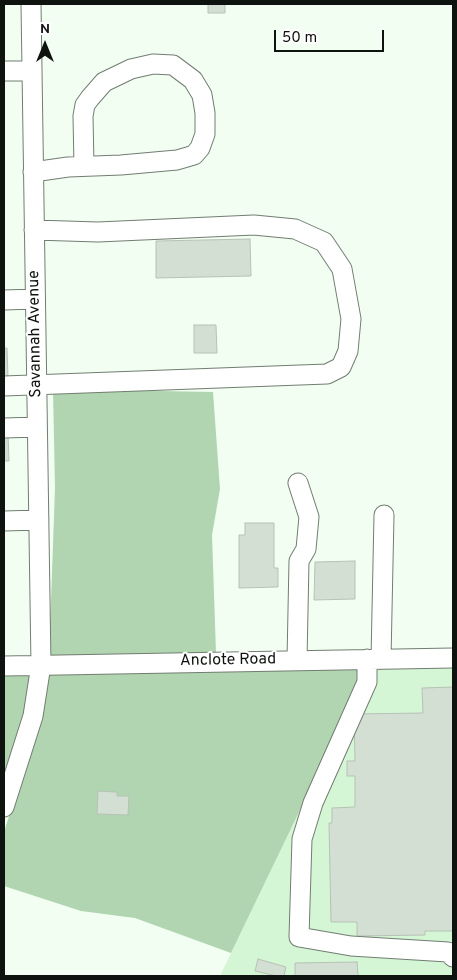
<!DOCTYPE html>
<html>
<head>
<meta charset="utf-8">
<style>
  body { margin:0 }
  #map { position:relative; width:457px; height:980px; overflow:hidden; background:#f1fef1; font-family:Overpass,sans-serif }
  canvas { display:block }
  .frame { position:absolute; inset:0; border:5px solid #0f130f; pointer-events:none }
  .north { position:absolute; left:20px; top:20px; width:50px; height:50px; -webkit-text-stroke:4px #fff; paint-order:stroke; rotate:0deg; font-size:14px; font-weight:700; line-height:20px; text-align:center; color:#0f130f }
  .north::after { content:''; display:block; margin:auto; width:18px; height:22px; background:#0f130f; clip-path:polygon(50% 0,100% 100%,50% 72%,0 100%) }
  .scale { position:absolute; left:274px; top:30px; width:110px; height:22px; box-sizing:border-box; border:2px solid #0f130f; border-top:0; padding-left:6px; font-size:15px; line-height:18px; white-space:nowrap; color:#0f130f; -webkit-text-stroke:4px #fff; paint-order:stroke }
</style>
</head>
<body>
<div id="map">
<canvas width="457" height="980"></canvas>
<div class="frame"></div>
<div class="north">N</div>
<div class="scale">50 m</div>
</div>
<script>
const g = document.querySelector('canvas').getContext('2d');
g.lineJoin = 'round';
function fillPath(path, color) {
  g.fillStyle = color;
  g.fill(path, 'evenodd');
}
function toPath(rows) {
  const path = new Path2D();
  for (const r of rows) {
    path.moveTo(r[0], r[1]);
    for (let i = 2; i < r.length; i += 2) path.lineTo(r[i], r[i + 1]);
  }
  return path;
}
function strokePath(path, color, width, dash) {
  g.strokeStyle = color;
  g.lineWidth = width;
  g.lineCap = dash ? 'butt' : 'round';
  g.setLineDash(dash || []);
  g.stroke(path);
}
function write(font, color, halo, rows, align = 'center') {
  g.font = font + ' Overpass,sans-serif';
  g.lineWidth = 4;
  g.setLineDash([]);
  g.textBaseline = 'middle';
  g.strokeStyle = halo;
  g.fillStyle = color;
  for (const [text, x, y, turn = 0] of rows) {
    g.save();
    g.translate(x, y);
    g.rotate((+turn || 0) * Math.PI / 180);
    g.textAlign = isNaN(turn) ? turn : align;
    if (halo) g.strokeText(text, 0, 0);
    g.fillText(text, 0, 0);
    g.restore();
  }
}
fillPath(toPath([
  [453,666,453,976,220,976,369,667]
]), '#d5f6d5');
fillPath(toPath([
  [53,389,213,392,220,489,212,535,216,653,49,657,55,488],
  [369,667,231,953,135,918,81,911,4,886,4,832,40,719,47,674],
  [32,674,26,714,4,782,4,675]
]), '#b0d5b0');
const building = toPath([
  [208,4,225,4,225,13,208,13,208,4],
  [250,239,251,276,156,278,156,241,250,239],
  [194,325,216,325,217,353,194,353,194,325],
  [4,348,7,348,8,378,4,378,4,348],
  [4,433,8,433,9,461,4,461,4,433],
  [245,523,274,523,274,568,278,568,278,587,239,588,239,535,245,535,245,523],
  [355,561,355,599,314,600,315,562,355,561],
  [453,687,453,931,425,931,425,935,357,936,357,922,331,922,329,823,332,823,332,808,355,807,355,776,347,776,347,761,355,761,354,714,423,713,422,688,453,687],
  [98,791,117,792,117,796,129,796,128,815,97,814,98,791],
  [258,959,286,967,284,976,276,976,255,971,258,959],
  [357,962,358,976,295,976,295,963,357,962]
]);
fillPath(building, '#d3dfd3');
strokePath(building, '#b6c2b6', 1);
const minor = toPath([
  [4,71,32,71],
  [33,172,68,167,121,165,177,160,194,155,200,148,205,134,205,113,202,95,193,80,173,65,153,64,131,69,104,82,90,98,85,105,83,116,84,166],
  [4,300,35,299],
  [4,386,327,374,341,367,348,351,351,319,342,269,324,242,295,229,254,225,98,232,34,230],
  [4,428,37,427],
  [4,521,39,520],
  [367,659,367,682,313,803,302,839,299,937,351,946,448,952,453,957],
  [381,659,384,515],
  [297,660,299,561,306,549,309,517,298,483],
  [4,666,453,658],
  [4,807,33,716,41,665,31,4]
]);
strokePath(minor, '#727d72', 21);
strokePath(minor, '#fff', 19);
write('16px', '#0f130f', '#fff', [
  ["Savannah Avenue",36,334,-91],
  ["Anclote Road",228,661,-1]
]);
</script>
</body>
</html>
